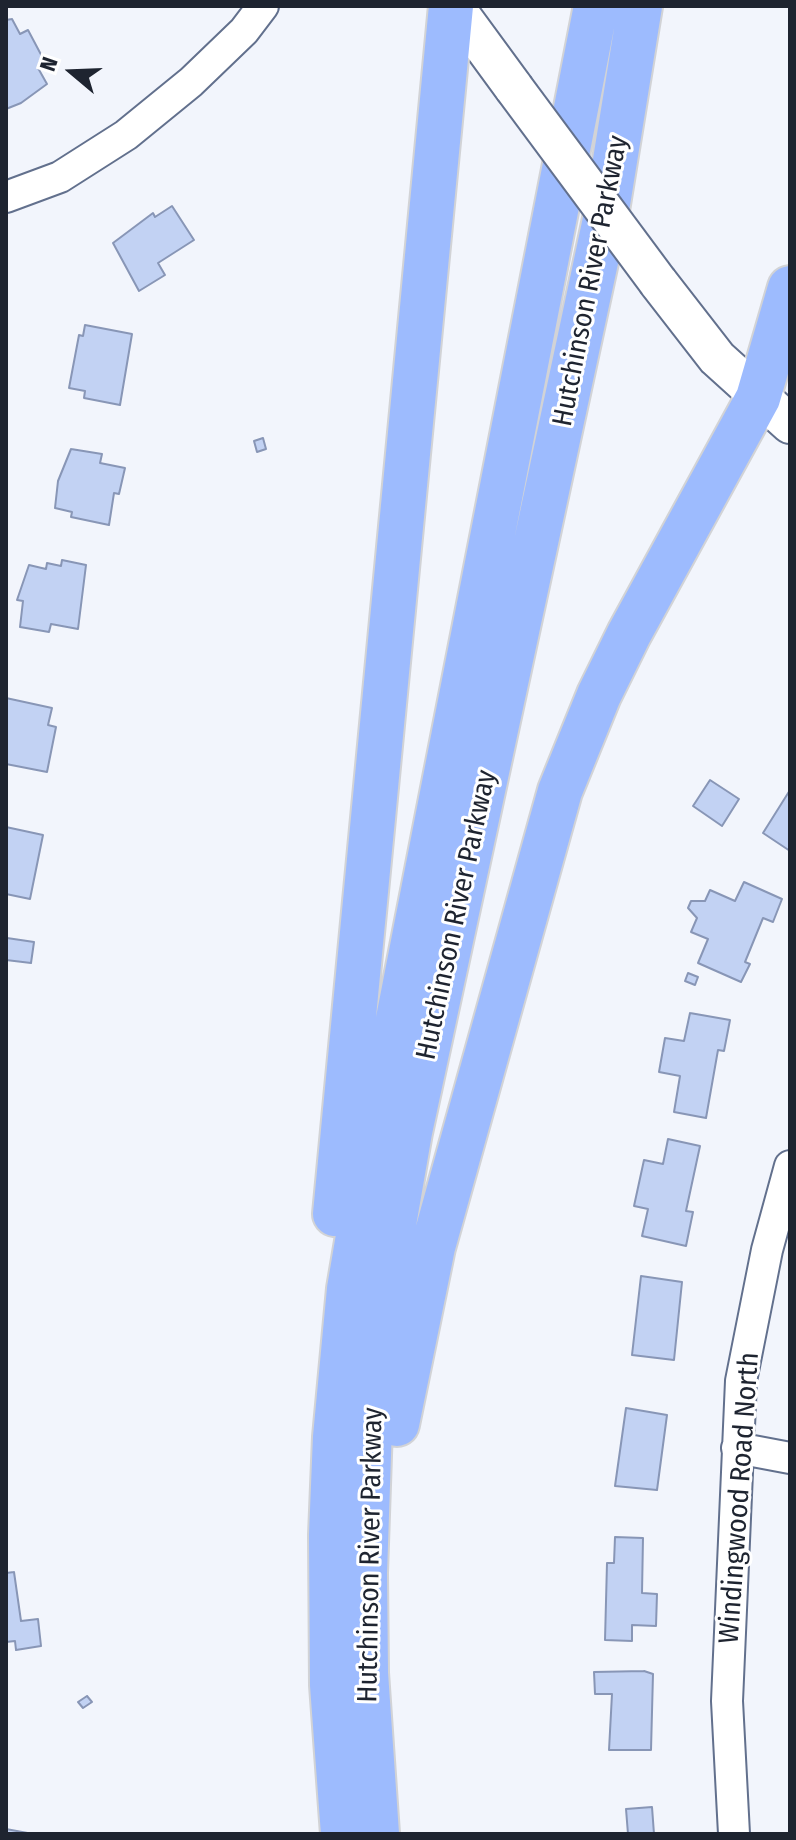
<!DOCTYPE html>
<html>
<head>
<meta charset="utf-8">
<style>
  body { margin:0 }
  #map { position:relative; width:796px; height:1840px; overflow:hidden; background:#f2f5fc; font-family:"Fira Sans Condensed",sans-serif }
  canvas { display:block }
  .frame { position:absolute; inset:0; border:8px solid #1e2430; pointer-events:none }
  .north { position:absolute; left:32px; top:32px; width:80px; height:80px; -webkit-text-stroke:6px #fff; paint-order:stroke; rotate:289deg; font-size:22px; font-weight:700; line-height:32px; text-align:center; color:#1e2430 }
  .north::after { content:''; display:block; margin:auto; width:28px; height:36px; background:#1e2430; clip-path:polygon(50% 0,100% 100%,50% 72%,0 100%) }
</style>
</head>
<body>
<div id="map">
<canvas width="796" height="1840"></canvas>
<div class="frame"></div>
<div class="north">N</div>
</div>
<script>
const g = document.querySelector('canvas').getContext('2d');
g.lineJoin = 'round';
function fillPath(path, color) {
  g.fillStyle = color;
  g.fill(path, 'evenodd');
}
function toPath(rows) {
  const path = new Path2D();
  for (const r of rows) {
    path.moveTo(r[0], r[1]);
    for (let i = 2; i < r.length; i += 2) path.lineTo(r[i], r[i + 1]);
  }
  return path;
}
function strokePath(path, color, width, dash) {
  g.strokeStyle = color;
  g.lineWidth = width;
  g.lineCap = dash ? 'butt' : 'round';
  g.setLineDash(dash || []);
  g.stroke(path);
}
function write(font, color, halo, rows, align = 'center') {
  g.font = font + ' "Fira Sans Condensed",sans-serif';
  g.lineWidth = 6;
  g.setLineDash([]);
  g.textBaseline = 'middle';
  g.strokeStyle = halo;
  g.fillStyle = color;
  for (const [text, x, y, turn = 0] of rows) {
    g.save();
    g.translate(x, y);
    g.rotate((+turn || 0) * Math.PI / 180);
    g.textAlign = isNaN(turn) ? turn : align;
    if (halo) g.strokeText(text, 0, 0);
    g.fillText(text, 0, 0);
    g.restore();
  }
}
const building = toPath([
  [12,19,20,34,28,30,46,64,38,68,47,84,21,103,6,109,6,20,12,19],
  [172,206,194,240,158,263,165,275,139,291,113,243,153,213,155,217,172,206],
  [85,325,132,334,120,405,84,398,85,391,69,388,79,335,83,336,85,325],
  [263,438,266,449,257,452,254,441,263,438],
  [71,449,102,454,100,463,125,468,119,494,114,493,109,525,71,517,72,512,55,508,58,481,71,449],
  [62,560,86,565,78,629,51,624,49,632,20,627,23,601,17,600,29,565,46,569,47,563,61,566,62,560],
  [6,698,52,708,48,725,56,727,47,772,6,764,6,698],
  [710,780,739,799,722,826,693,806,710,780],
  [790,790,790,851,763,833,790,790],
  [6,827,43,835,30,899,6,894,6,827],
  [744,882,782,899,773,922,763,918,745,962,750,964,741,982,698,963,708,939,691,932,697,918,688,908,691,901,705,901,710,890,735,901,744,882],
  [7,938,34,942,31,963,6,960,7,938],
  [688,973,698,977,695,985,685,981,688,973],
  [690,1013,730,1020,724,1051,718,1050,706,1118,674,1112,680,1076,659,1072,665,1038,684,1041,690,1013],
  [668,1139,700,1146,686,1211,693,1212,686,1246,642,1236,648,1209,634,1206,644,1160,663,1164,668,1139],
  [641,1276,682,1282,674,1360,632,1355,641,1276],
  [626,1408,667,1415,657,1490,615,1486,626,1408],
  [615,1537,643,1538,642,1593,657,1594,656,1626,632,1625,632,1641,605,1640,607,1563,614,1563,615,1537],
  [14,1572,21,1621,38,1619,41,1646,16,1650,15,1641,6,1642,6,1573,14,1572],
  [644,1671,653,1674,651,1750,609,1750,612,1694,595,1694,594,1672,644,1671],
  [87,1696,92,1702,83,1708,78,1702,87,1696],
  [652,1807,654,1834,628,1834,626,1809,652,1807],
  [6,1829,33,1834,6,1834,6,1829]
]);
fillPath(building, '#c2d2f3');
strokePath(building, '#8896b6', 2);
const minor = toPath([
  [6,197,60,177,126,135,191,82,244,31,263,6],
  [737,1448,790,1458],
  [734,1834,727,1701,741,1381,767,1250,790,1166]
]);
const tertiary = toPath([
  [454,6,514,88],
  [658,282,717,358,790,424]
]);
const motorway = toPath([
  [335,1214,451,6],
  [397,1424,433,1247,560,791,599,695,629,634,758,398,790,288],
  [343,1834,332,1685,331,1535,335,1437,349,1289,374,1142,596,6],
  [377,1834,366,1673,365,1573,370,1426,393,1230,410,1132,607,210,640,6]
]);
strokePath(minor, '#62708d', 34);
strokePath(tertiary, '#62708d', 42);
strokePath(motorway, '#d2d3d6', 48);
strokePath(minor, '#fff', 30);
strokePath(tertiary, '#fff', 38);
strokePath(motorway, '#9dbbfe', 44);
const tertiaryBridge = toPath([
  [514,88,658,282]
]);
strokePath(tertiaryBridge, '#62708d', 42, []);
strokePath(tertiaryBridge, '#fff', 38);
write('28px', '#1e2430', '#fff', [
  ["Hutchinson River Parkway",591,281,-79],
  ["Hutchinson River Parkway",457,915,-78],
  ["Windingwood Road North",740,1498,-86],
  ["Hutchinson River Parkway",371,1555,-89]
]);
</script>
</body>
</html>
